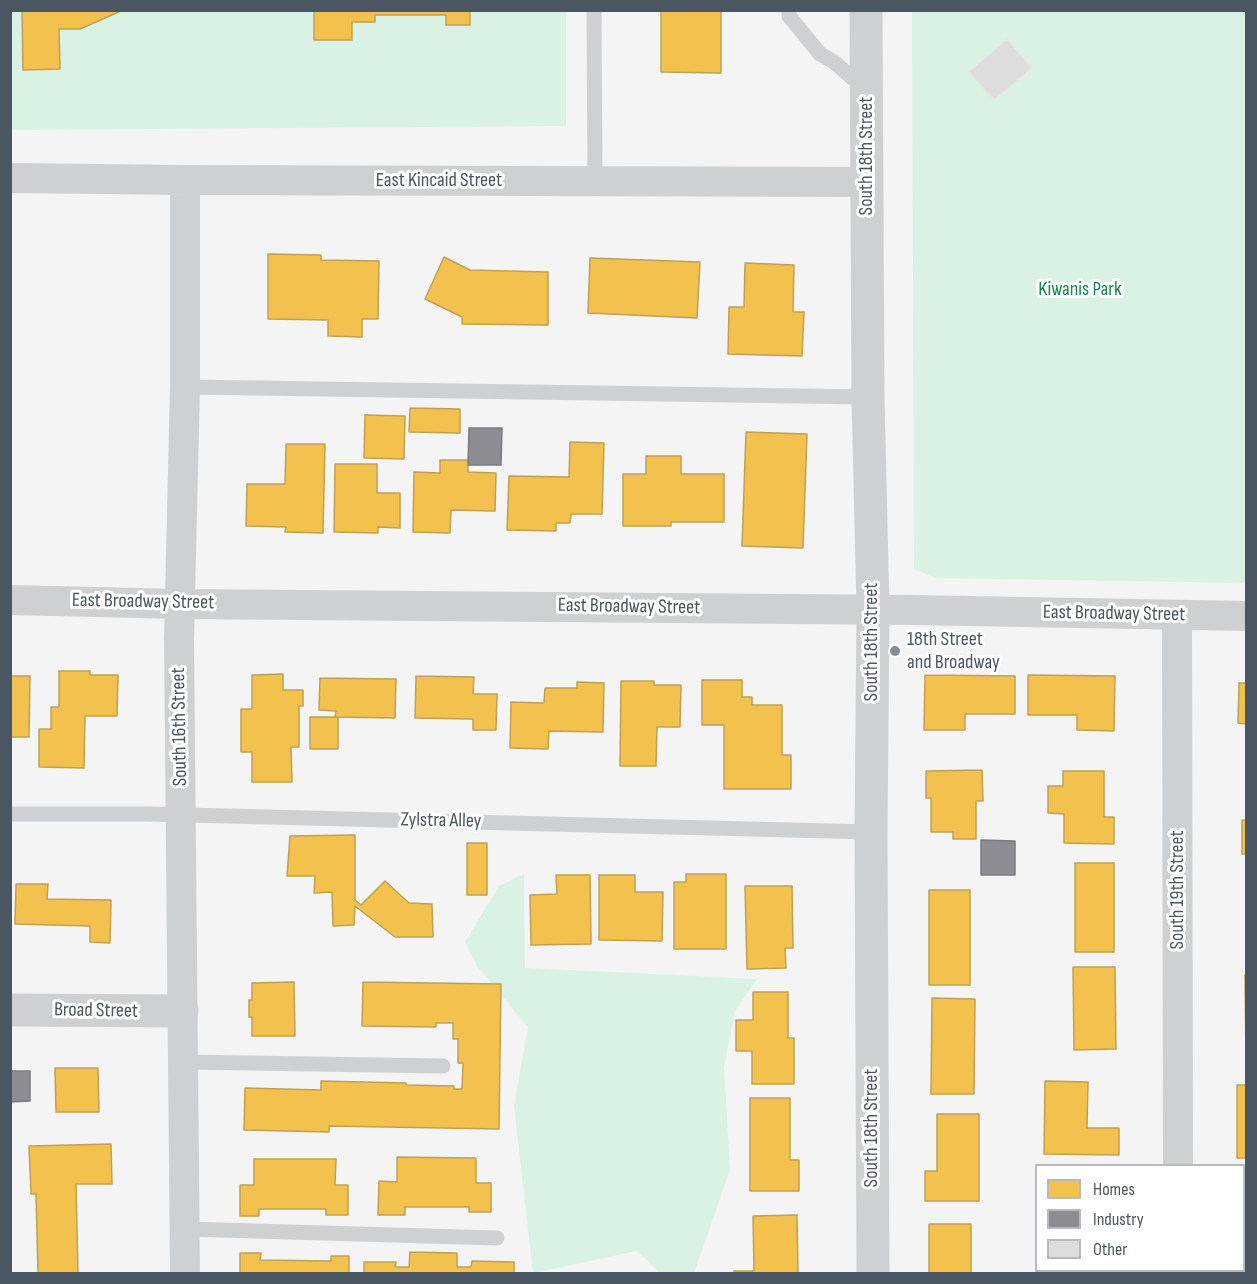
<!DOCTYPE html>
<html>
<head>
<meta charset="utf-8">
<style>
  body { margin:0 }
  #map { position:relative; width:1257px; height:1284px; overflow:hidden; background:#f4f4f4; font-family:"Sofia Sans Condensed",sans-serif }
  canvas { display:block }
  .frame { position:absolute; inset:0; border:12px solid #4a5661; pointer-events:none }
  .legend { position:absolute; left:1035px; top:1164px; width:210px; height:108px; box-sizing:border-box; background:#fff; border:2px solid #b7bbc0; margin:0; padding:8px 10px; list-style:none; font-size:18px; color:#4a5661 }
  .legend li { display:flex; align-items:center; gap:12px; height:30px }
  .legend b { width:30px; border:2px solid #b7bbc0 }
</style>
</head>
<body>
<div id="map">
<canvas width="1257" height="1284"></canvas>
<div class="frame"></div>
<ul class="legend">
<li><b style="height:16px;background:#f2c14e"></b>Homes</li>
<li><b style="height:16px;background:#8d8d92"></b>Industry</li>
<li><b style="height:16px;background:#ddddde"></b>Other</li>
</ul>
</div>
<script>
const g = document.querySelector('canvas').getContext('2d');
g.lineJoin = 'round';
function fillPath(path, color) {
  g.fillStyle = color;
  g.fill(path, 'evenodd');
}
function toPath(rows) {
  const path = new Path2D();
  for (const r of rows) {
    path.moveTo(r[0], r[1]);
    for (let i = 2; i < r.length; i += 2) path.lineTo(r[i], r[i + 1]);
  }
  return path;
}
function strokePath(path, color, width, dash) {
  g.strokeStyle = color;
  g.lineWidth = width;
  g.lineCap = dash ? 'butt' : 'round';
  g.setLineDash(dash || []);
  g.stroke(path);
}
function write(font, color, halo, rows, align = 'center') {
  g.font = font + ' "Sofia Sans Condensed",sans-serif';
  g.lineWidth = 6;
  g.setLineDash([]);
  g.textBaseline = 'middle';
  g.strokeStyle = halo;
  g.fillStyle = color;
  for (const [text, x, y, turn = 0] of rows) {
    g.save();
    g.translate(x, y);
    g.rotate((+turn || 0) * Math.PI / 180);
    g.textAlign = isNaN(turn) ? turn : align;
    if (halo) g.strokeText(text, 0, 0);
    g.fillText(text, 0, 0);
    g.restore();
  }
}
fillPath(toPath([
  [10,11,566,11,566,126,11,130],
  [912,11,1246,11,1246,583,935,578,914,569],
  [524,874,525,968,757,979,735,1011,724,1067,730,1170,694,1273,660,1273,637,1251,533,1273,514,1106,528,1027,477,966,465,942,499,886]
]), '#d9f2e3');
const homes = toPath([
  [22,10,123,10,80,29,59,29,60,69,23,70,22,10],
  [314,10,470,10,470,25,446,25,446,15,375,15,375,22,352,22,352,40,314,40,314,10],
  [661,10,721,10,721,73,661,72,661,10],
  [268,254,321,255,321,260,379,261,378,319,362,319,362,337,328,336,328,320,268,319,268,254],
  [444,257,470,270,548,272,548,325,462,324,462,317,425,299,444,257],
  [590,258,700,262,697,318,588,313,590,258],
  [745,263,794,265,793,312,804,312,802,356,728,354,729,307,744,307,745,263],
  [410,408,460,409,460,433,409,432,410,408],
  [365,415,405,416,404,459,364,458,365,415],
  [746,432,807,434,803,548,742,546,746,432],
  [570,442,604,443,602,514,571,514,570,523,556,523,556,531,507,530,509,476,569,477,570,442],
  [286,444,325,444,323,533,285,532,286,527,246,526,247,484,285,484,286,444],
  [646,456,681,456,681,474,724,474,724,522,671,522,671,526,623,526,623,474,646,474,646,456],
  [440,460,468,460,468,472,496,473,495,511,451,510,450,533,413,532,414,472,440,473,440,460],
  [335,464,377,464,377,493,400,493,400,528,378,527,378,533,334,532,335,464],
  [59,671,90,671,90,675,118,675,117,716,85,716,84,768,39,767,39,729,51,729,51,707,59,707,59,671],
  [283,674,283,690,303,690,303,706,299,706,299,747,291,747,292,782,252,782,252,752,241,752,241,709,252,709,252,675,283,674],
  [925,675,1015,676,1015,714,965,714,965,730,924,730,925,675],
  [1028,675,1115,676,1114,731,1077,730,1077,715,1028,715,1028,675],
  [10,676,30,676,29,737,10,737,10,676],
  [416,676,474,677,473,694,497,694,496,730,473,730,473,719,415,718,416,676],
  [320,678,396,679,395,718,335,717,336,711,319,710,320,678],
  [702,680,742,680,742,697,752,697,752,705,782,705,782,755,791,755,791,789,724,789,724,725,702,725,702,680],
  [621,681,654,681,654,685,681,685,680,727,657,727,656,766,620,766,621,681],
  [577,682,604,683,603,732,549,731,548,749,510,748,511,702,544,703,545,688,577,688,577,682],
  [1239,683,1246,683,1246,724,1238,723,1239,683],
  [310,717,338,717,338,749,310,749,310,717],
  [982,770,983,801,976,801,976,839,953,839,953,832,931,832,931,798,926,798,926,771,982,770],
  [1063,771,1104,771,1104,817,1114,817,1114,844,1064,843,1064,814,1048,813,1048,786,1063,786,1063,771],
  [1242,820,1246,820,1246,854,1242,854,1242,820],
  [355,835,355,900,361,905,385,881,409,903,432,904,433,937,395,937,355,906,354,925,333,926,332,892,314,893,315,876,287,876,290,836,355,835],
  [467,843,487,843,487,895,467,895,467,843],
  [1075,863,1114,863,1114,952,1075,952,1075,863],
  [686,874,726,874,726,949,674,949,674,882,686,882,686,874],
  [556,875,590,875,591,944,531,945,530,895,557,894,556,875],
  [599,875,635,875,635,892,663,892,662,941,599,940,599,875],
  [16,884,48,884,47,899,111,900,110,943,90,942,90,926,15,924,16,884],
  [745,886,792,886,793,948,785,948,786,968,747,969,745,886],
  [929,890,970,890,970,985,929,985,929,890],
  [1073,967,1115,967,1116,1049,1074,1050,1073,967],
  [1245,975,1246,975,1246,1058,1245,975],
  [294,982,295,1036,252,1036,252,1017,249,1017,249,1000,252,1000,252,983,294,982],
  [363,982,501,984,499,1129,329,1126,329,1132,244,1130,245,1088,321,1090,321,1081,406,1083,406,1085,454,1086,454,1089,462,1089,463,1063,458,1063,458,1039,453,1039,453,1023,436,1023,436,1027,362,1026,363,982],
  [753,992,788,992,788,1038,794,1038,794,1084,752,1084,752,1051,736,1051,736,1020,753,1020,753,992],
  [932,998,975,999,974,1094,931,1094,932,998],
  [55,1068,98,1068,99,1112,56,1112,55,1068],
  [1045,1081,1088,1082,1087,1128,1119,1128,1119,1155,1044,1154,1045,1081],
  [1237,1085,1246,1085,1246,1158,1237,1158,1237,1085],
  [750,1098,790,1098,790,1160,799,1160,799,1191,750,1191,750,1098],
  [937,1114,979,1114,979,1201,925,1201,925,1171,937,1171,937,1114],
  [111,1144,112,1184,76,1184,78,1274,38,1274,36,1194,31,1194,29,1146,111,1144],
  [397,1157,476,1158,476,1183,491,1183,491,1212,469,1212,469,1207,405,1207,405,1215,378,1215,379,1181,397,1182,397,1157],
  [254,1159,336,1159,335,1185,348,1185,348,1215,326,1215,326,1209,259,1209,259,1216,240,1216,240,1185,254,1185,254,1159],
  [797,1215,798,1274,734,1274,734,1271,754,1271,753,1216,797,1215],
  [1244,1215,1246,1215,1246,1273,1233,1273,1233,1270,1244,1270,1244,1215],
  [929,1224,971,1224,971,1274,929,1274,929,1224],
  [410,1252,457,1253,457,1267,471,1267,472,1261,514,1262,514,1274,364,1274,364,1262,396,1262,395,1267,409,1267,410,1252],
  [240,1253,261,1253,260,1260,331,1261,331,1256,349,1256,349,1274,240,1274,240,1253]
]);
fillPath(homes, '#f2c14e');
strokePath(homes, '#c0a154', 1.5);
const industry = toPath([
  [469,428,502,428,501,465,468,465,469,428],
  [981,840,1015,841,1015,875,981,875,981,840],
  [10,1071,30,1071,30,1101,10,1102,10,1071]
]);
fillPath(industry, '#8d8d92');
strokePath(industry, '#797c83', 1.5);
const building = toPath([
  [1007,39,1032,68,994,100,969,72,1007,39]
]);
fillPath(building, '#ddddde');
strokePath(building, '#e5e6e7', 1.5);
strokePath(toPath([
  [594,10,595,181],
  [789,10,789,16,820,54,834,62,864,88],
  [185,387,868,397],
  [10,814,147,814,871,832],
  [184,1062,443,1066],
  [185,1229,497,1238]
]), '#ced0d2', 15);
strokePath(toPath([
  [10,178,185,180,867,182],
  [185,180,185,387,179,638,185,1274],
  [10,600,180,604,914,610,1246,616],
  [1177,615,1178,1166],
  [1178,1270,1178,1274]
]), '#ced0d2', 30);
strokePath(toPath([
  [866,10,868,397,873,610,871,832,873,1274],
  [10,1010,182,1011]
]), '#ced0d2', 33);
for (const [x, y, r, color] of [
  [895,651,6,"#868d94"]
]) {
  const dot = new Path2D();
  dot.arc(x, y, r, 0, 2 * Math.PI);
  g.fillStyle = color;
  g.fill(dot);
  strokePath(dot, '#fff', 2);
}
write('20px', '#4a5661', '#fff', [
  ["South 18th Street",867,156,-90],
  ["East Kincaid Street",439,181],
  ["East Broadway Street",143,602,1],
  ["East Broadway Street",629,607,1],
  ["East Broadway Street",1114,614,1],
  ["South 18th Street",872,642,-90],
  ["South 16th Street",180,727,-91],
  ["Zylstra Alley",441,821,1],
  ["South 19th Street",1178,890,-90],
  ["Broad Street",96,1011,1],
  ["South 18th Street",872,1128,-90]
]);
write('20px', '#17864f', '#fff', [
  ["Kiwanis Park",1080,290]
]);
write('20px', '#4a5661', '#fff', [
  ["18th Street",907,640],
  ["and Broadway",907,663]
], 'left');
</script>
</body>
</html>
